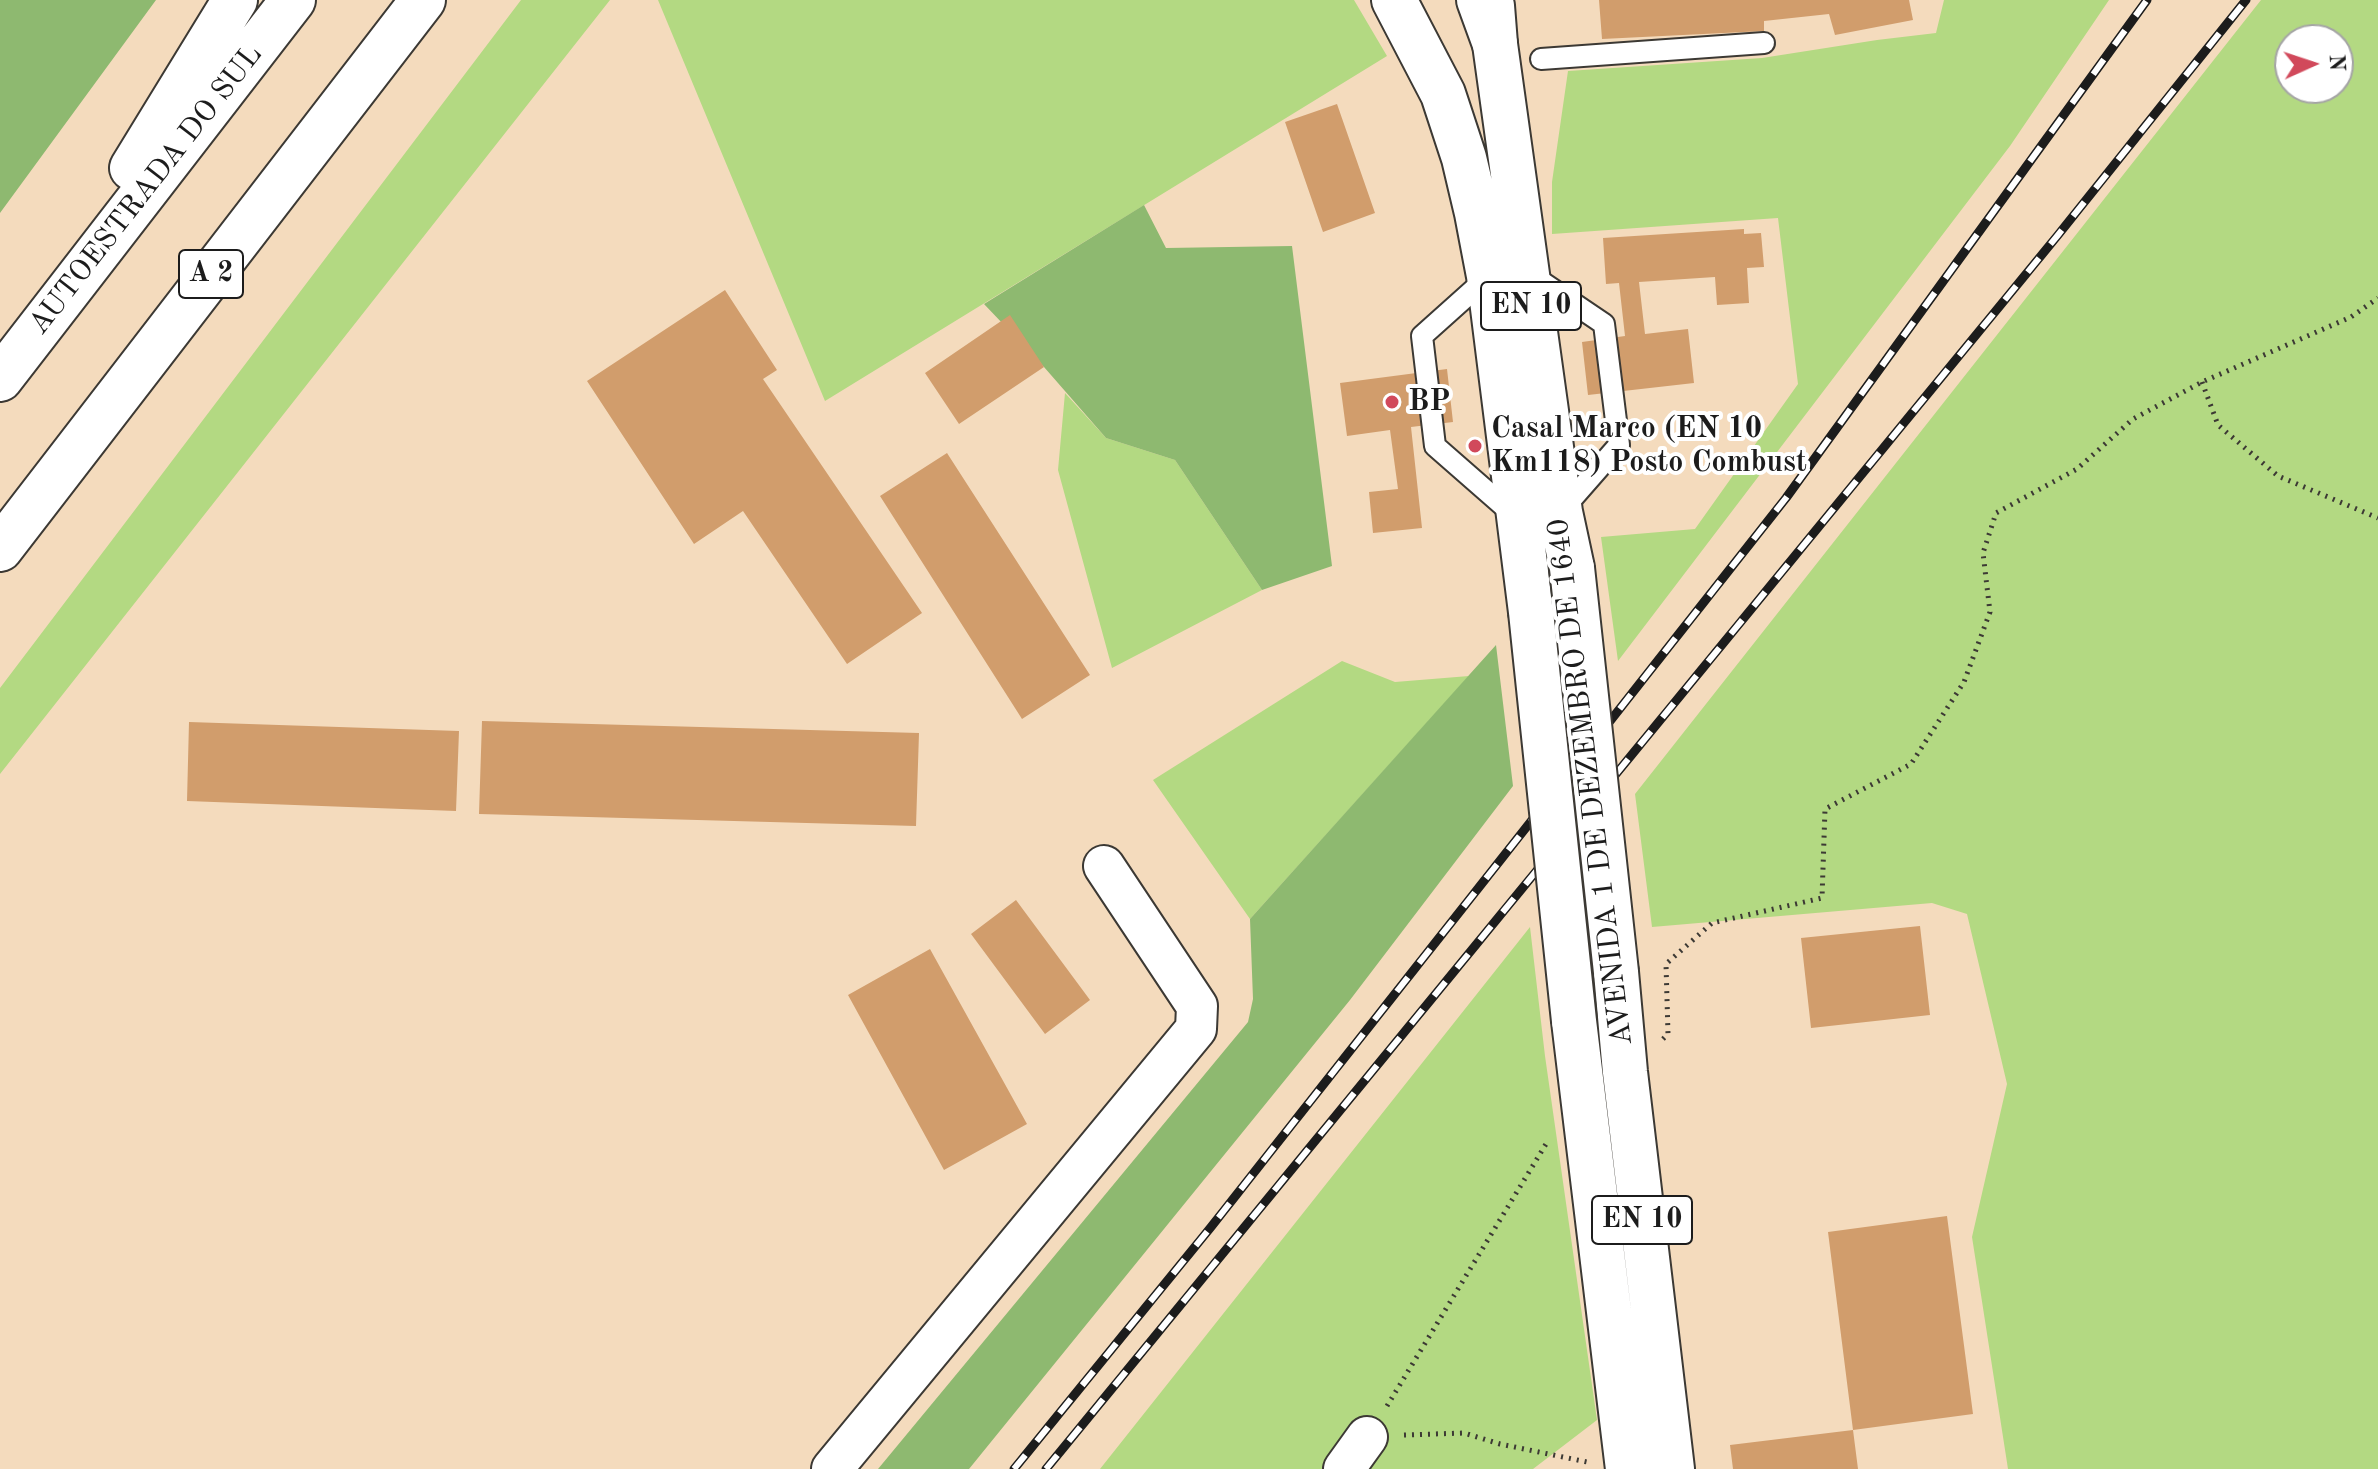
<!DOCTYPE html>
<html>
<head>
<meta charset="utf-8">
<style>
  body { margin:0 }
  #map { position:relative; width:2378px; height:1469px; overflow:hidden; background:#f4dbbd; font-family:"Old Standard TT",serif }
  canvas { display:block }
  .north { position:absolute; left:2274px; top:24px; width:80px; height:80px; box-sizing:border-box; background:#fff; border:2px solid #a4a4a4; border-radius:50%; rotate:87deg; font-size:22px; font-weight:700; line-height:32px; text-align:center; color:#1c1c1c }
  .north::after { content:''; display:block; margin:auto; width:28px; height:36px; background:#d1495b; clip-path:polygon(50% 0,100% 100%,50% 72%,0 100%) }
</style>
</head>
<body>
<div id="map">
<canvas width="2378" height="1469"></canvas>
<div class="north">N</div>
</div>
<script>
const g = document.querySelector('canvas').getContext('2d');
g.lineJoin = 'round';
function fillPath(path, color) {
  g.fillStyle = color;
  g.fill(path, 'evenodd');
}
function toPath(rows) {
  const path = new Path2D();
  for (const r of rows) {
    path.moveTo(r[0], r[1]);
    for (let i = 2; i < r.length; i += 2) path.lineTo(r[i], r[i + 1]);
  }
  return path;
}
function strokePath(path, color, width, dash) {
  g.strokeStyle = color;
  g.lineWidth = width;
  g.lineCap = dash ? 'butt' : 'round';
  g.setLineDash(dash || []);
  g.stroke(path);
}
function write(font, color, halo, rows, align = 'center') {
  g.font = font + ' "Old Standard TT",serif';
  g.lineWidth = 8;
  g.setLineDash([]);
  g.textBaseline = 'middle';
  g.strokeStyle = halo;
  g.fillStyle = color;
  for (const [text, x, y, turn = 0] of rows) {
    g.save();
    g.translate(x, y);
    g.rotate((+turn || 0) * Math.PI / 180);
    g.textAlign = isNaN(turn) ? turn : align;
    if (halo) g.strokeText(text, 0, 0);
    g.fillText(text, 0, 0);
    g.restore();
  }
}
fillPath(toPath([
  [521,0,610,0,0,774,0,688],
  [658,0,1354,0,1387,56,825,401],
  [1944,0,2109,0,2010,146,1618,661,1601,537,1695,529,1798,384,1778,218,1552,234,1552,182,1568,71,1762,58,1877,40,1936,33],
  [2261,0,2378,0,2378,1469,2008,1469,1972,1237,2007,1084,1967,914,1932,903,1652,927,1635,794],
  [2290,40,2338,40,2338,88,2290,88],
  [1065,393,1106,438,1175,460,1262,590,1112,668,1058,470],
  [1342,661,1395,682,1469,676,1250,919,1153,780],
  [1530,927,1545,1056,1597,1420,1533,1469,1100,1469]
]), '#b3d982');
fillPath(toPath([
  [0,0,156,0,0,213],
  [1144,205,1166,248,1292,246,1332,566,1262,590,1175,460,1106,438,1044,367,984,304],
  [1496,645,1513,786,1350,1000,969,1469,878,1469,1248,1022,1253,999,1250,919]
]), '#8eb970');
fillPath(toPath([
  [1599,0,1909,0,1913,20,1835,35,1829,14,1764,21,1764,31,1602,39],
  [1337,104,1375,213,1323,232,1285,122],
  [1744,229,1744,234,1761,233,1764,267,1747,268,1749,303,1717,305,1715,277,1639,282,1645,334,1688,329,1694,383,1588,395,1582,342,1625,336,1619,283,1606,284,1603,238],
  [725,290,777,370,763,379,922,613,847,664,743,511,694,544,587,381],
  [1010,315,1044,367,959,424,925,373],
  [1447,369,1453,422,1411,427,1422,528,1373,533,1369,492,1398,489,1390,430,1347,436,1340,383],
  [947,453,1090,675,1022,719,880,496],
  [482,721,919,733,916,826,479,814],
  [189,722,459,731,456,811,187,801],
  [1016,900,1090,1000,1045,1034,971,934],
  [1920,926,1930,1015,1811,1028,1801,938],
  [930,949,1027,1124,944,1170,848,995],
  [1947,1216,1973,1414,1853,1430,1828,1232],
  [1853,1430,1858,1469,1733,1469,1730,1445]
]), '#d19d6c');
const service = toPath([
  [1541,59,1764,43],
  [1530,274,1604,324,1619,445,1563,509],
  [1489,276,1422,336,1435,446,1515,516]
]);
const minor = toPath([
  [832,1469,1196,1029,1197,1006,1104,866],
  [1344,1469,1367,1437]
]);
const primary = toPath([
  [1394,0,1443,94,1464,158,1477,213,1489,276,1531,612],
  [1492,6,1495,44,1560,512,1572,568],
  [1616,972,1625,1072,1672,1469],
  [1574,1021,1628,1469]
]);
const motorway = toPath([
  [1479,0,1495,44],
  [132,168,235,0],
  [0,379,293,0],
  [0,549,423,0]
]);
strokePath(service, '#3c3934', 24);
strokePath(minor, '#3c3934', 44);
strokePath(primary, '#3c3934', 48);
strokePath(motorway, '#3c3934', 48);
strokePath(toPath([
  [2202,382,2218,425,2278,476,2378,518],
  [1663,1039,1668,1034,1666,964,1712,923,1822,898,1825,809,1911,764,1964,682,1990,612,1983,553,1996,513,2077,469,2133,419,2202,382,2351,317,2378,298],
  [1387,1406,1546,1144],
  [1404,1435,1464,1433,1500,1444,1587,1462]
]), '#3c3934', 5, [2, 6]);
strokePath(service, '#fff', 20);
strokePath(minor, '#fff', 40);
strokePath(primary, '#fff', 44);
strokePath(motorway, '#fff', 44);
const rail = toPath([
  [1014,1469,1211,1227,1786,498,2147,0],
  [1046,1469,2058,235,2246,0]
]);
strokePath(rail, '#1c1c1c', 9);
strokePath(rail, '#fff', 6, [18]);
const primaryBridge = toPath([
  [1572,568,1616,972],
  [1531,612,1574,1021]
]);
strokePath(primaryBridge, '#3c3934', 48, []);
strokePath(primaryBridge, '#fff', 44);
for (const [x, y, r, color] of [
  [1392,402,8,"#d1495b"],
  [1475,446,8,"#d1495b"]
]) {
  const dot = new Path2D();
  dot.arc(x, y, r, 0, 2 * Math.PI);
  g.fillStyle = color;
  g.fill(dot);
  strokePath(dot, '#fff', 3);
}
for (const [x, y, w] of [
  [211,274,64],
  [1531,306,100],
  [1642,1220,100]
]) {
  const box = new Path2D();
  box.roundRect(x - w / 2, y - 24, w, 48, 6);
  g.fillStyle = '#fff';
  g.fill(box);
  strokePath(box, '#1c1c1c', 2);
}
write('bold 28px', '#1c1c1c', null, [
  ["A 2",211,274],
  ["EN 10",1531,306],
  ["EN 10",1642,1220]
]);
write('30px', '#1c1c1c', '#fff', [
  ["AUTOESTRADA DO SUL",146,190,-52],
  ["AVENIDA 1 DE DEZEMBRO DE 1640",1591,782,-97]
]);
write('bold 30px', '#1c1c1c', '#fff', [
  ["BP",1408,402],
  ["Casal Marco (EN 10",1491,429],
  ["Km118) Posto Combust",1491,463]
], 'left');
</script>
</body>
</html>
